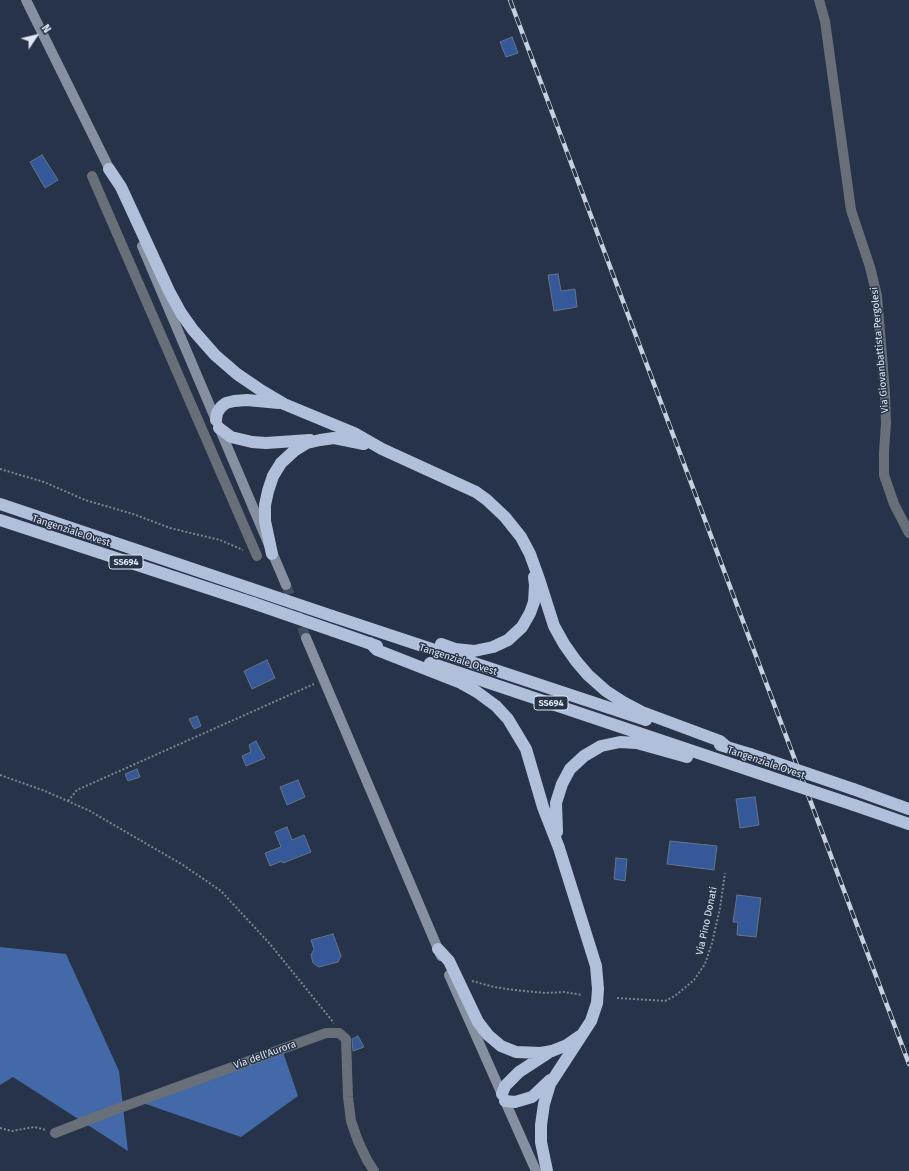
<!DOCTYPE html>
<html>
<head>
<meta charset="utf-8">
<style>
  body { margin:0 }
  #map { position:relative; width:909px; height:1171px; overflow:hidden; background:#273348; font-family:"Fira Sans",sans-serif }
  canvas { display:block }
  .north { position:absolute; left:16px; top:16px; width:40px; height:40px; -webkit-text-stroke:3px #273348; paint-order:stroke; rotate:55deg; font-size:11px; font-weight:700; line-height:16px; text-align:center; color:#e0e8f6 }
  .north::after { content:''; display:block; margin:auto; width:14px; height:18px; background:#e0e8f6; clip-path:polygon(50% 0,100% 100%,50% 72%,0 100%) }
</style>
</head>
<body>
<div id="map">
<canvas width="909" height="1171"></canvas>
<div class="north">N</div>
</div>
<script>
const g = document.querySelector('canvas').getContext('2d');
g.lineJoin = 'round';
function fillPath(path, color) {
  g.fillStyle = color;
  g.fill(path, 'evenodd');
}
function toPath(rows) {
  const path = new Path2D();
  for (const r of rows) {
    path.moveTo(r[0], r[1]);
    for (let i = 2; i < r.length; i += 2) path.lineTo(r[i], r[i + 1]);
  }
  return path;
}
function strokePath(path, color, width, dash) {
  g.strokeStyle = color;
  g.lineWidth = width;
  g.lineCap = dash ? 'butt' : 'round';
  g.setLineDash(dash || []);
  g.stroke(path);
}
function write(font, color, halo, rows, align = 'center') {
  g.font = font + ' "Fira Sans",sans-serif';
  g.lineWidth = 3;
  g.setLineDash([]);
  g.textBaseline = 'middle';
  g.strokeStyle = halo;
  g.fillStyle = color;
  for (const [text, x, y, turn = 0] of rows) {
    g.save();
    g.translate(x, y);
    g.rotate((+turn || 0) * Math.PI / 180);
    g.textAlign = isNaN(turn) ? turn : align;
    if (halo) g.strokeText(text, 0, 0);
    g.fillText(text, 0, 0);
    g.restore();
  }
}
fillPath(toPath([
  [0,947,66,954,119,1071,128,1151,13,1077,0,1085],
  [282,1049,298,1096,241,1137,137,1101]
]), '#4469a9');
const building = toPath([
  [512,37,518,53,506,57,500,42,512,37],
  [42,155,58,180,45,188,30,162,42,155],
  [558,274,561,291,575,289,577,307,554,311,548,275,558,274],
  [267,660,275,678,252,689,244,671,267,660],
  [197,716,201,726,194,729,189,719,197,716],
  [256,741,265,758,246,766,242,756,251,752,249,745,256,741],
  [137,769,140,777,128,781,125,774,137,769],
  [298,780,305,797,287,805,280,787,298,780],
  [755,797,759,825,740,828,736,799,755,797],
  [287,827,292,840,304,835,311,852,283,863,282,861,270,866,265,853,281,847,275,832,287,827],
  [670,841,717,846,714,870,667,864,670,841],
  [616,858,627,859,625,881,614,879,616,858],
  [737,895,761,898,756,937,737,935,738,922,733,922,737,895],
  [333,934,341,956,338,962,319,967,313,963,311,955,314,949,311,940,333,934],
  [358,1036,364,1047,353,1051,352,1039,358,1036]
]);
fillPath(building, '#355998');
strokePath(building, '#65738b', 1);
strokePath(toPath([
  [286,585,306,638]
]), '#434e62', 10, [10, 5]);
strokePath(toPath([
  [0,469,44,482,85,500,133,514,170,528,220,540,243,550],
  [0,775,45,791,90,811,183,865,221,891,270,944,334,1023],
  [68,801,77,790,314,684],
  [472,981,494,987,514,990,546,993,564,992,582,995],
  [617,998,665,1001,675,996,694,980,705,964,712,943,720,908,725,873],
  [0,1128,12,1131,34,1127,46,1130]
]), '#798495', 2, [2, 2]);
strokePath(toPath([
  [819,0,825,21,851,210,870,267,877,296,885,393,886,423,884,452,884,475,894,504,909,533],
  [92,176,257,556],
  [55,1133,114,1110,326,1033,339,1033,346,1039,348,1097,351,1121,358,1141,367,1160,374,1171]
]), '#686f79', 10);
strokePath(toPath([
  [26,0,113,176],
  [142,246,286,585],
  [306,638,441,956],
  [449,975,536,1171]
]), '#8690a1', 10);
strokePath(toPath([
  [109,169,121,187,169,291,181,313,193,330,215,355,237,374,262,391,284,404,354,433,382,449,476,492,487,500,505,517,521,537,530,554,539,579,554,626,564,644,576,661,588,675,606,691,623,702,642,712,720,741,727,747],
  [216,420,217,413,221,407,226,403,234,401,247,400,279,403],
  [219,428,231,437,252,442,266,443,310,440],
  [0,504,249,588],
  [0,520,253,603],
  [272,554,265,521,265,505,268,491,273,476,281,463,294,451,307,443,320,440,334,438,364,444],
  [332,616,646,720],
  [334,631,377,646],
  [370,643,377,650,461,683,477,692,496,706,508,719,526,749,543,807,559,848,596,966,598,989,597,1003,591,1021,550,1084,544,1104,541,1125,541,1142,547,1171],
  [441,644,455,649,474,651,493,647,508,640,522,627,530,613,534,602,535,585,534,577],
  [430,663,767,776],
  [720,745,750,754],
  [853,789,909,809],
  [854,805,909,824],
  [557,832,556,803,562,784,570,769,584,756,601,746,620,742,637,743,687,757],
  [438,949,449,961,478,1022,488,1035,501,1046,516,1052,541,1053,552,1051,567,1045,580,1036],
  [502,1094,505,1086,519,1072,548,1053],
  [505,1101,515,1102,532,1097,550,1080]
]), '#b1c0da', 12);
const rail = toPath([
  [510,0,909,1064]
]);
strokePath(rail, '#c8d0df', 4.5);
strokePath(rail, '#273348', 3, [9]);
strokePath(toPath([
  [249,588,332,616],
  [253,603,334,631],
  [750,754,853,789],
  [767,776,854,805]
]), '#b1c0da', 12);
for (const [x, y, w] of [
  [126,562,34],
  [551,703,34]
]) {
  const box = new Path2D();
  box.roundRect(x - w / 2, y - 7, w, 14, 3);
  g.fillStyle = '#273348';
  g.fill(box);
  strokePath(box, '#e0e8f6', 1);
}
write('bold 9px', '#e0e8f6', null, [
  ["SS694",126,562],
  ["SS694",551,703]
]);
write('10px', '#e0e8f6', '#273348', [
  ["Via Giovanbattista Pergolesi",880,350,-95],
  ["Tangenziale Ovest",71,531,18],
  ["Tangenziale Ovest",458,660,18],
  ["Tangenziale Ovest",766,763,19],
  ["Via Pino Donati",707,921,-78],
  ["Via dell'Aurora",265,1055,-20]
]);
</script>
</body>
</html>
